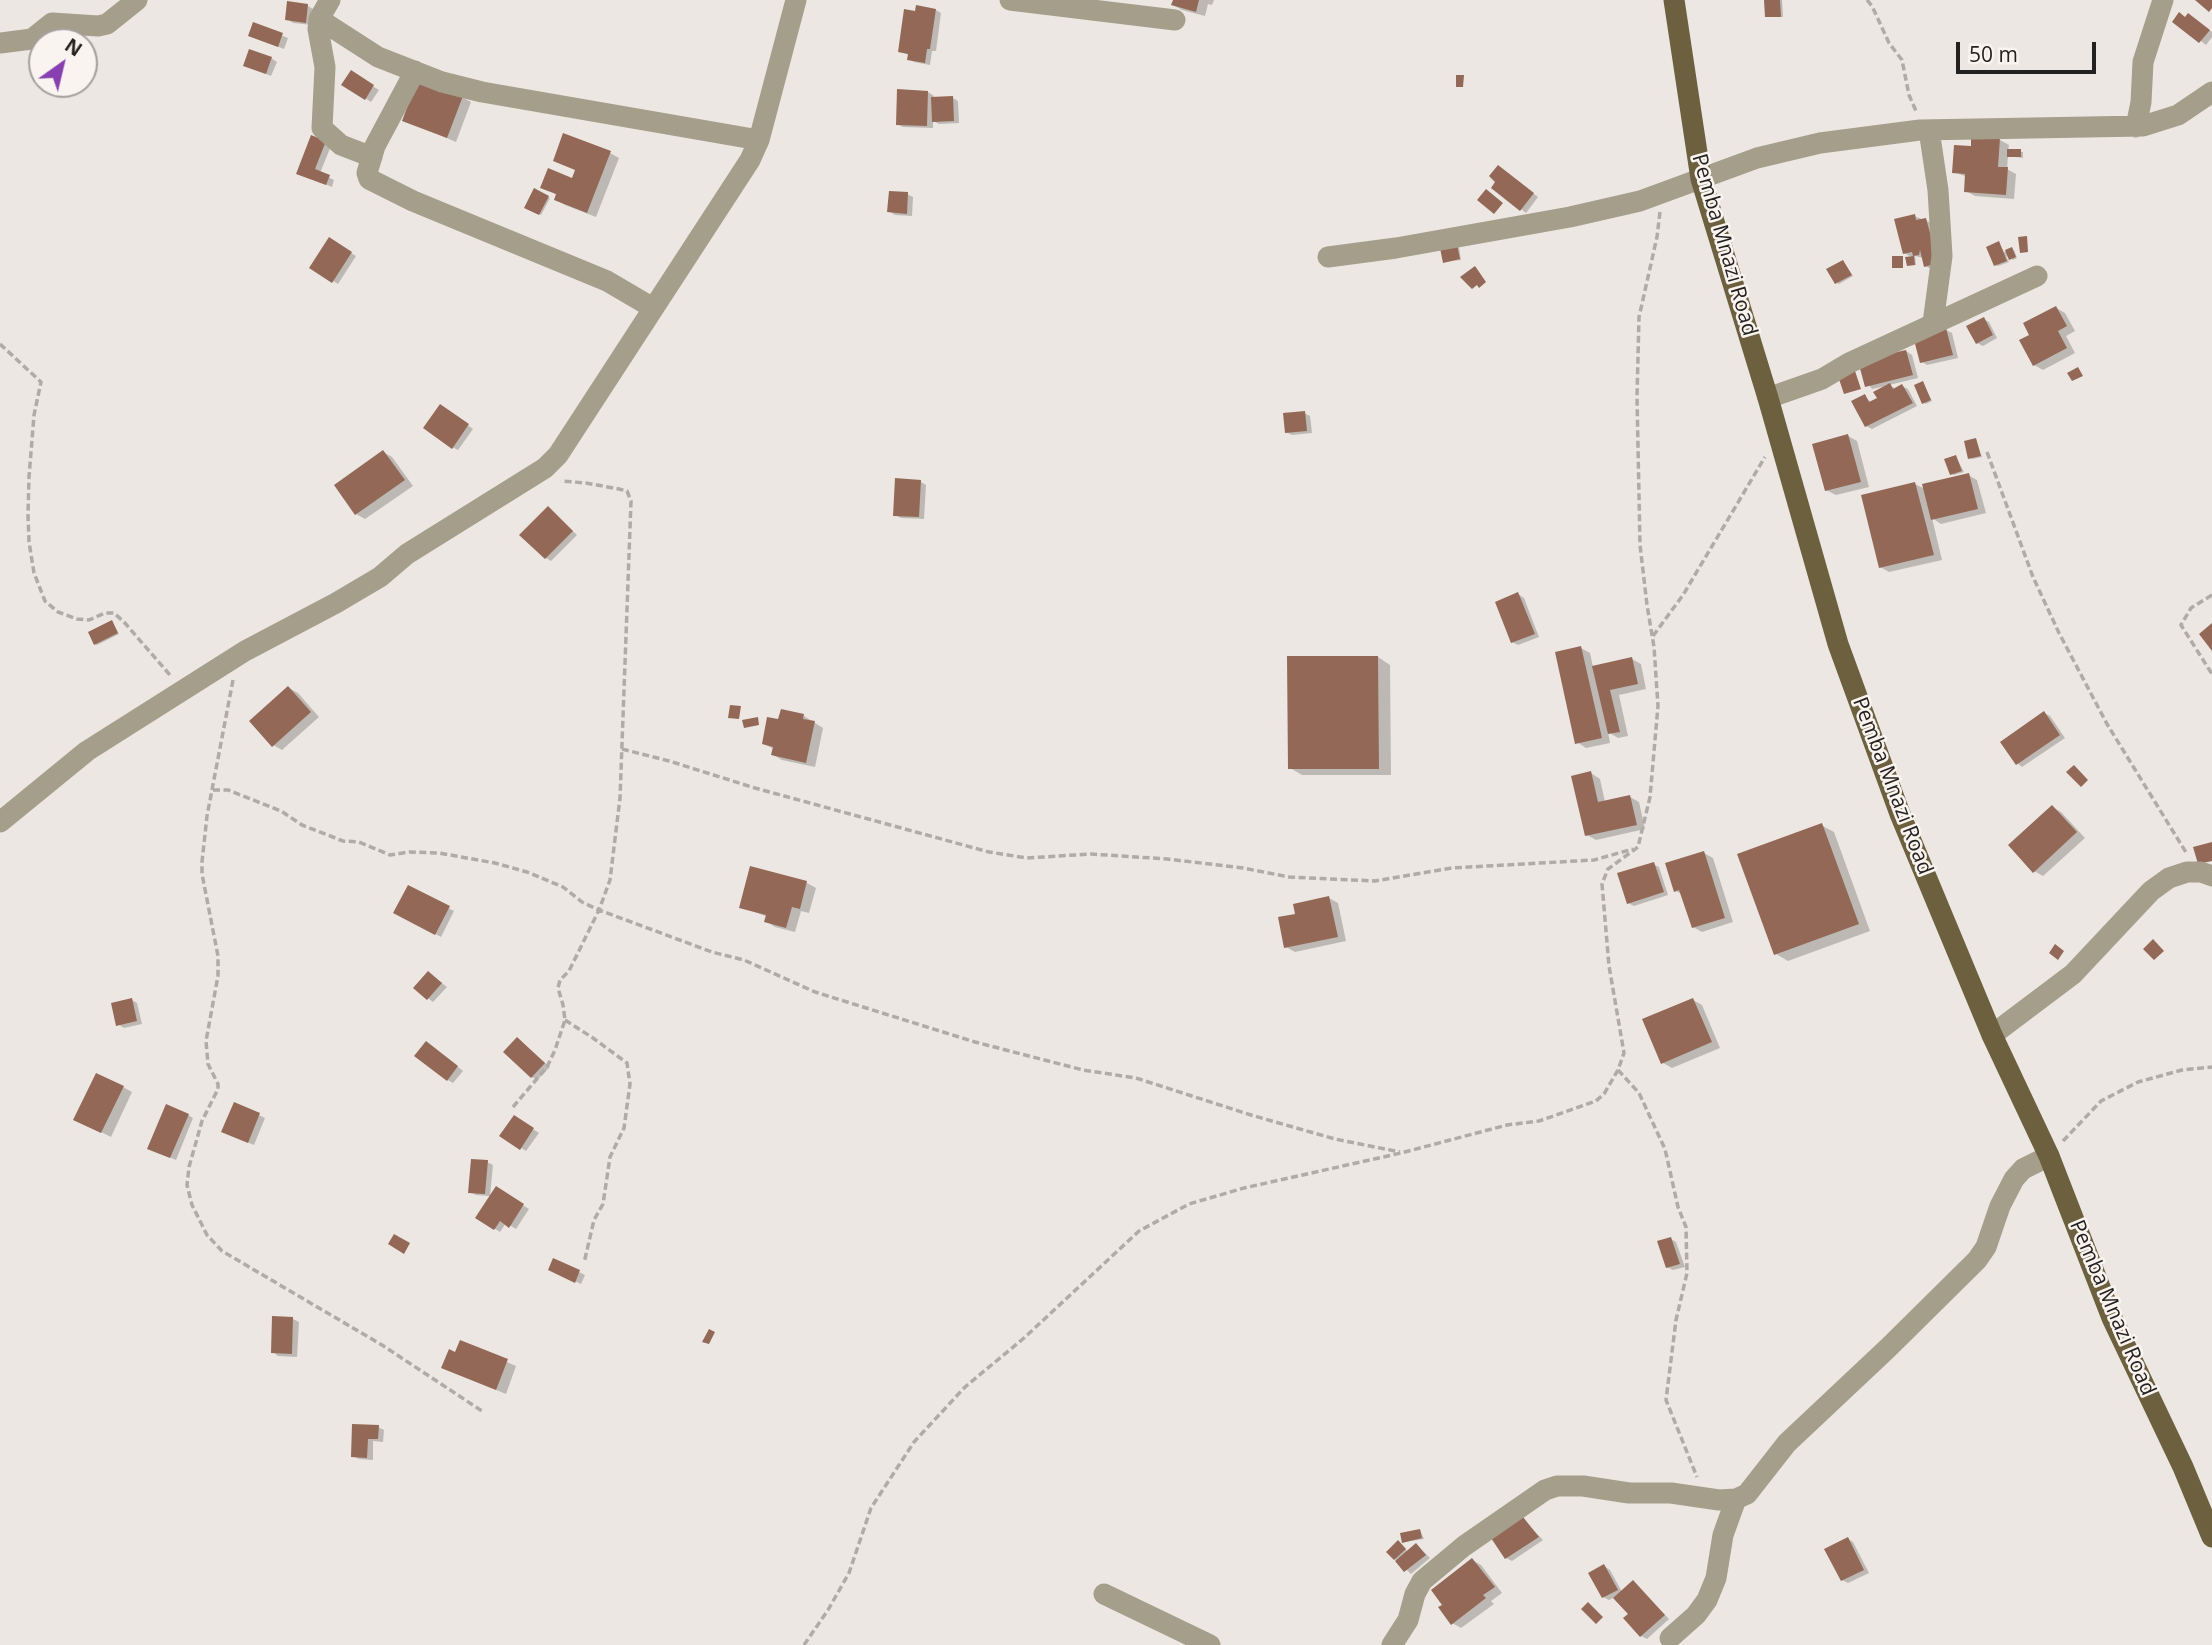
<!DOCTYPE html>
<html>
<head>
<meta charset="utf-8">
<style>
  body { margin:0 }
  #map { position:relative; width:2212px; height:1645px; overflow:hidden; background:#ece7e2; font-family:"Open Sans",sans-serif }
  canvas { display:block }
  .north { position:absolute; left:28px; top:28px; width:70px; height:70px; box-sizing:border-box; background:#f9f4ef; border:2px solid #a4a09c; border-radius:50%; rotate:34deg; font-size:19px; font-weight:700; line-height:28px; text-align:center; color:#242220 }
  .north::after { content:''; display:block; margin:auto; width:24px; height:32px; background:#873fb1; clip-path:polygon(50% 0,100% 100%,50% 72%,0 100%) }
  .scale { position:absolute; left:1956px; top:42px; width:140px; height:32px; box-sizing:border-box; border:4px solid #242220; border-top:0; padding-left:9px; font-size:21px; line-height:24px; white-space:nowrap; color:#242220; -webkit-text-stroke:5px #f9f4ef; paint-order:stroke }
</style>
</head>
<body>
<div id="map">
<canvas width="2212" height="1645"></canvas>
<div class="north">N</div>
<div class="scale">50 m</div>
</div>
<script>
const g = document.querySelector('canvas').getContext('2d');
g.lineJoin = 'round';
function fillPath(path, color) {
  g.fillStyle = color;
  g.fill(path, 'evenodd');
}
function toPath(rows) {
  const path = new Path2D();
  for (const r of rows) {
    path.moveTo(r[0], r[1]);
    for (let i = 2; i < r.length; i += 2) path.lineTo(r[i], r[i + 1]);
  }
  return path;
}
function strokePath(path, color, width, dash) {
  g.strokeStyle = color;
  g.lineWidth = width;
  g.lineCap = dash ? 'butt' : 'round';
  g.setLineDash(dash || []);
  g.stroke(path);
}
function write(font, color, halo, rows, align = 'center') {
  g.font = font + ' "Open Sans",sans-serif';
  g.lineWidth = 5;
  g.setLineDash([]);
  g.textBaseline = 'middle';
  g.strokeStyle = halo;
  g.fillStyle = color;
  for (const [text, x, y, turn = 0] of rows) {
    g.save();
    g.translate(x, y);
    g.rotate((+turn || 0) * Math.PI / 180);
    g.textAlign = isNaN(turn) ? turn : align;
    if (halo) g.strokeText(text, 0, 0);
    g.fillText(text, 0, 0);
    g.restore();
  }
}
fillPath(toPath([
  [1175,0,1214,0,1212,5,1208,4,1205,16,1182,10,1173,5],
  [1766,0,1782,0,1783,17,1767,16],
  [308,6,313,9,312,25,293,23,287,19],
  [936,10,941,13,936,51,932,51,930,65,914,62,909,59,909,55,900,51,916,13],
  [2194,19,2212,32,2212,37,2206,45,2174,21],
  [254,24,288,38,284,49,255,38],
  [271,58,277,62,271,76,250,68],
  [351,73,379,90,371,102,344,84],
  [928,92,934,96,933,98,953,98,958,101,959,123,939,124,933,121,933,128,903,127,897,124],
  [462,97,471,102,456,142,404,120],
  [312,137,331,146,320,173,334,180,332,187,304,176],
  [2000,140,2009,145,2008,151,2023,152,2023,158,2008,156,2007,169,2016,174,2014,199,1975,196,1966,191,1967,177,1954,172],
  [610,153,619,158,596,217,565,205,556,200,558,195,542,187,573,180],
  [1503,170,1538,197,1526,213,1521,209],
  [535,191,550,198,541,215,526,207],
  [907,194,913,197,912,216,895,215,889,211],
  [1914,216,1932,223,1931,269,1925,266,1923,258,1915,256,1916,265,1908,265,1913,258,1904,253],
  [330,240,356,256,338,284,312,268],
  [1999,243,2004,252,2014,250,2017,258,2013,260,2006,256,2009,262,1998,266,1996,265],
  [1459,247,1461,260,1444,262,1442,249],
  [1843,262,1853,276,1839,284,1837,283],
  [2056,308,2065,313,2075,331,2066,336,2075,353,2043,370,2034,365,2032,336],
  [1983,319,1989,322,1997,338,1983,346,1977,343],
  [1946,330,1952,333,1958,358,1927,365,1922,362],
  [1906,351,1912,355,1918,378,1889,385,1896,389,1902,386,1908,389,1917,406,1872,429,1866,426,1864,396,1872,403,1879,399,1886,386,1872,389,1869,385],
  [1923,383,1932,401,1926,404,1923,402],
  [446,409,473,429,458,450,452,447],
  [1304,413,1310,416,1312,433,1292,435,1286,432],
  [1848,436,1857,441,1869,487,1836,495,1826,490],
  [1976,440,1982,457,1972,459,1970,458],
  [383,452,392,457,413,486,365,519,356,514],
  [1956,457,1964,472,1954,475,1952,474],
  [1968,475,1977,480,1986,513,1941,524,1932,518,1942,560,1889,572,1880,567,1915,484,1925,489],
  [921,482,926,485,924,519,901,518,895,515],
  [548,508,577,535,551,561,546,558],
  [1518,594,1524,598,1539,637,1518,645,1512,642],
  [112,622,119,634,97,645,95,644],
  [1581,648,1590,653,1593,667,1632,659,1641,664,1646,689,1619,695,1628,736,1618,738,1608,732,1610,743,1586,748,1577,742],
  [1378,657,1390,665,1391,775,1302,775,1290,768],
  [289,688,298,693,319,717,282,750,273,745],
  [2044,713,2050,716,2065,738,2022,767,2017,763],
  [804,716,823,728,815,767,782,760,773,755,774,749,764,744,780,721],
  [1591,773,1600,779,1605,802,1630,797,1639,802,1645,829,1596,840,1587,835],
  [2052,807,2061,812,2085,838,2043,876,2034,871],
  [1821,825,1834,832,1870,931,1788,961,1776,954],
  [1704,853,1713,858,1733,922,1702,932,1693,927,1682,894,1676,891],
  [1653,864,1659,867,1668,895,1634,906,1628,903],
  [751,868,807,883,816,888,809,913,801,911,795,932,775,927,766,921,768,917,741,907],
  [409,887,454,911,441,937,396,913],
  [1329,898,1338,903,1346,941,1295,952,1286,947,1297,915],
  [429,973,447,987,433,1002,415,988],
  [132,1000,137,1003,142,1024,124,1028,118,1024],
  [1693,1000,1702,1005,1720,1048,1672,1068,1663,1063],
  [517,1039,550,1067,537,1080,532,1077],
  [432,1046,463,1071,453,1083,448,1080],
  [123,1087,132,1092,111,1137,85,1124],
  [235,1104,265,1118,254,1145,229,1134],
  [188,1115,193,1118,176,1160,155,1151],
  [514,1117,539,1133,526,1151,502,1135],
  [487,1162,493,1165,490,1196,476,1195,470,1192],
  [496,1188,529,1209,516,1229,506,1223,500,1232,477,1217],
  [1671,1239,1676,1242,1685,1267,1673,1270,1667,1267],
  [554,1260,585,1275,581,1284,553,1271],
  [293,1319,299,1322,297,1357,278,1356,273,1352],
  [461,1342,516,1366,506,1394,452,1372],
  [378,1427,384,1430,383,1442,373,1441,373,1460,359,1459,353,1456],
  [1523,1519,1543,1540,1512,1561,1506,1558],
  [1420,1530,1424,1539,1404,1542],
  [1848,1539,1853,1542,1869,1573,1848,1583,1842,1580],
  [1401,1544,1408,1552,1417,1545,1430,1558,1411,1574,1395,1559],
  [1472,1560,1481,1565,1502,1593,1491,1601,1494,1604,1461,1628,1452,1623],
  [1604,1566,1610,1570,1622,1592,1633,1582,1669,1619,1647,1639,1641,1636,1630,1614,1615,1597,1609,1600,1603,1597]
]), '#0003');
fillPath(toPath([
  [1173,0,1199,0,1196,12,1171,5],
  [1764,0,1780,0,1781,17,1765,17],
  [2195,0,2212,0,2212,8,2209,12],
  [287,1,308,4,306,23,285,20],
  [916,5,936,9,930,49,927,49,925,63,907,60,908,54,898,52,904,9,915,11],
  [2179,12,2185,17,2188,13,2210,30,2199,43,2172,22],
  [253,22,283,33,278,47,248,36],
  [249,49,272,57,266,74,243,66],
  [351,70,374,85,365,100,341,85],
  [1456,75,1464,75,1463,87,1456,87],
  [418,78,463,96,447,138,402,121],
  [897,89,928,91,927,126,896,125],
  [953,96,954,121,932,122,931,97],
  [563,133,611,151,587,213,554,200,556,194,540,188,548,168,572,178,575,170,553,161],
  [311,135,326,141,315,169,330,175,326,185,296,174],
  [1971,136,2000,138,1998,167,2008,167,2006,195,1964,192,1965,174,1952,173,1954,145,1971,146],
  [2007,149,2021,149,2021,157,2007,157],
  [1498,165,1534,193,1520,211,1491,188,1495,182,1489,176],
  [534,188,549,196,539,215,524,208],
  [1486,189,1503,203,1494,214,1477,200],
  [889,191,908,192,907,214,887,212],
  [1915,214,1916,220,1926,218,1938,263,1924,267,1920,250,1919,255,1913,256,1912,252,1903,254,1894,219],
  [2027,236,2028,252,2020,253,2018,237],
  [329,237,352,252,332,283,309,268],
  [1999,241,2007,261,1994,266,1986,247],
  [1457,244,1460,259,1443,263,1440,248],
  [2012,247,2016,257,2009,260,2005,250],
  [1892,256,1903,256,1903,268,1892,268],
  [1914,256,1915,265,1907,266,1905,257],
  [1843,260,1852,275,1835,284,1826,269],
  [1475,266,1486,282,1479,288,1477,285,1472,289,1460,277],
  [2056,306,2067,326,2058,331,2067,348,2033,366,2019,340,2029,335,2023,323],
  [1984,317,1993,335,1976,344,1966,326],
  [1946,328,1953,355,1920,363,1913,336],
  [1906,350,1913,375,1865,387,1858,361],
  [2078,367,2083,376,2072,381,2067,373],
  [1854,368,1861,389,1844,394,1837,373],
  [1923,381,1931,400,1922,404,1914,385],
  [1890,383,1893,389,1902,384,1913,403,1865,427,1851,401,1865,394,1869,402,1877,398,1873,392],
  [440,404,469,424,452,449,423,428],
  [1305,411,1307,431,1285,433,1283,413],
  [1848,434,1861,482,1825,491,1812,444],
  [1976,438,1981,456,1968,459,1964,441],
  [383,450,405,480,355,515,334,485],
  [1956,455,1962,471,1950,475,1944,459],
  [1969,473,1978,509,1931,520,1922,484],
  [895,478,921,480,919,517,893,516],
  [1915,482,1934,555,1879,568,1861,495],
  [548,506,573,531,545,559,519,535],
  [1518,592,1535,634,1511,643,1495,602],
  [112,620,118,633,94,645,88,632],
  [2212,623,2212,651,2199,634],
  [1581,646,1602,738,1575,744,1555,652],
  [1287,656,1378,656,1379,769,1288,769],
  [1632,657,1638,684,1610,690,1620,732,1608,734,1592,666],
  [288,686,311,712,272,747,249,721],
  [730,705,741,706,739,719,728,718],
  [781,709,804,714,803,719,815,721,806,763,771,755,773,747,762,744,767,717,778,719],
  [2044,711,2060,735,2016,765,2000,742],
  [758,717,759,725,744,728,742,720],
  [2074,765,2088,780,2081,787,2066,772],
  [1591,771,1598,802,1630,795,1637,825,1585,836,1571,776],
  [2052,805,2077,832,2033,873,2008,845],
  [1822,823,1859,924,1774,955,1737,854],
  [2212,842,2212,861,2198,864,2193,847],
  [1704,851,1725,918,1692,928,1679,890,1674,892,1665,863],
  [1654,862,1664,892,1627,904,1617,873],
  [750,866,807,881,800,909,792,907,786,928,764,922,766,915,739,908],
  [408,885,450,906,435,935,393,913],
  [1329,896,1338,937,1284,948,1278,917,1295,914,1293,904],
  [2153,939,2164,951,2154,960,2143,949],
  [2055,944,2064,951,2058,960,2049,953],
  [428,971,442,983,427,1000,413,988],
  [132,998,137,1021,116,1026,111,1003],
  [1693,998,1712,1042,1661,1064,1642,1019],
  [517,1037,545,1063,531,1078,503,1052],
  [426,1041,458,1066,447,1081,414,1056],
  [96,1073,124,1086,101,1133,73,1120],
  [234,1102,260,1113,248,1143,221,1132],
  [166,1104,189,1114,170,1158,147,1149],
  [514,1115,534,1128,520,1150,499,1136],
  [471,1159,488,1160,485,1194,468,1193],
  [496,1186,524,1204,509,1228,500,1221,494,1230,475,1218],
  [394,1234,410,1243,404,1254,388,1244],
  [1671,1237,1680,1264,1666,1268,1657,1241],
  [553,1258,580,1270,575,1283,548,1270],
  [272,1316,293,1317,292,1354,271,1353],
  [709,1329,715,1332,709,1344,702,1342],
  [460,1340,508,1359,496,1390,441,1368,449,1349,455,1352],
  [352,1424,379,1425,378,1439,368,1439,367,1458,351,1457],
  [1523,1517,1539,1537,1505,1559,1491,1538],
  [1420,1529,1422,1538,1402,1543,1400,1533],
  [1848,1537,1864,1570,1841,1581,1824,1549],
  [1398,1540,1406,1549,1394,1560,1386,1552],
  [1416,1543,1426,1555,1404,1572,1395,1561],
  [1472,1558,1495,1587,1483,1595,1486,1598,1451,1625,1438,1607,1442,1605,1431,1590],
  [1604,1564,1618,1590,1602,1598,1588,1573],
  [1633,1580,1665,1615,1640,1637,1623,1618,1628,1614,1613,1598],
  [1588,1602,1603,1617,1596,1624,1581,1609]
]), '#936856');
strokePath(toPath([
  [1867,0,1872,6,1889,43,1902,60,1909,95,1916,111],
  [0,344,41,382,34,415,29,477,28,515,29,542,34,573,45,601,58,612,77,619,89,620,105,613,114,613,124,622,170,675],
  [1987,452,2033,577,2059,633,2107,724,2187,854],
  [2212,595,2191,608,2181,625,2212,674],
  [1653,636,1683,595,1765,457],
  [233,680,207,816,202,862,202,874,218,956,218,976,206,1041,208,1064,218,1084,218,1089,202,1121,189,1167,187,1185,192,1205,207,1235,222,1251,382,1345,482,1411],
  [622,749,669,761,755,788,989,852,1027,858,1091,854,1167,859,1243,868,1289,877,1375,881,1452,868,1594,860,1633,849],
  [213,790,228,790,281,811,302,825,343,841,359,842,390,855,409,852,439,853,495,863,527,872,563,887,582,902,599,910,712,952,744,960,815,992,975,1042,1083,1070,1136,1078,1251,1115,1335,1139,1400,1152],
  [565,1020,593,1038,627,1063,630,1084,624,1128,610,1157,603,1204,594,1220,584,1263],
  [1618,1070,1639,1093,1665,1149,1678,1207,1686,1227,1687,1273,1676,1320,1666,1400,1697,1477],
  [513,1107,547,1067,555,1050,565,1020,563,1005,558,988,560,980,569,971,599,910,610,880,620,798,631,501,627,491,619,489,586,483,561,481],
  [2063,1141,2101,1101,2138,1082,2182,1070,2212,1067],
  [804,1645,828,1610,849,1573,871,1508,914,1442,965,1387,1024,1338,1139,1231,1189,1204,1244,1188,1401,1153,1507,1125,1539,1121,1596,1101,1604,1094,1618,1070,1624,1053,1609,966,1602,884,1608,869,1638,847,1650,797,1658,706,1654,647,1647,605,1640,545,1637,397,1639,317,1657,237,1660,212]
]), '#afaba7', 3.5, [7, 3.5]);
strokePath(toPath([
  [330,0,319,19,318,29,325,67,322,128,341,145,372,157],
  [1010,0,1175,20],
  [319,19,378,57,442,82,482,92,759,140],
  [0,43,32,39,52,23,98,26,107,24,137,0],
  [415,71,375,146,367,173,369,179,413,201,607,281,653,308],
  [2136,127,2141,102,2143,62,2163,0],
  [1929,130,1938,190,1942,256,1933,323],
  [1328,257,1396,248,1570,217,1640,201,1757,158,1820,143,1920,130,2143,126,2178,115,2212,92],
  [1768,398,1822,379,1849,363,2037,276],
  [0,822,87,751,245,651,336,603,380,577,407,554,545,468,558,455,750,160,759,140,796,0],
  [1992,1035,2073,974,2151,891,2169,878,2187,872,2201,872,2212,876],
  [1104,1594,1210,1645],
  [1670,1638,1696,1615,1707,1600,1716,1578,1723,1535,1736,1499],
  [1392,1645,1408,1620,1415,1594,1422,1581,1464,1546,1545,1490,1557,1486,1583,1486,1629,1493,1671,1493,1719,1500,1736,1499,1747,1494,1787,1443,1888,1348,1977,1260,1986,1247,2000,1206,2014,1179,2023,1169,2049,1156]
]), '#a49e8b', 21);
strokePath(toPath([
  [1674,0,1701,179,1768,398,1838,644,1900,814,1992,1035,2049,1156,2112,1318,2183,1467,2212,1537]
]), '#6c603e', 21);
write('21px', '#242220', '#f9f4ef', [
  ["Pemba Mnazi Road",1724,245,74],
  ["Pemba Mnazi Road",1892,786,69],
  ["Pemba Mnazi Road",2112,1308,67]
]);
</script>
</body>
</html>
